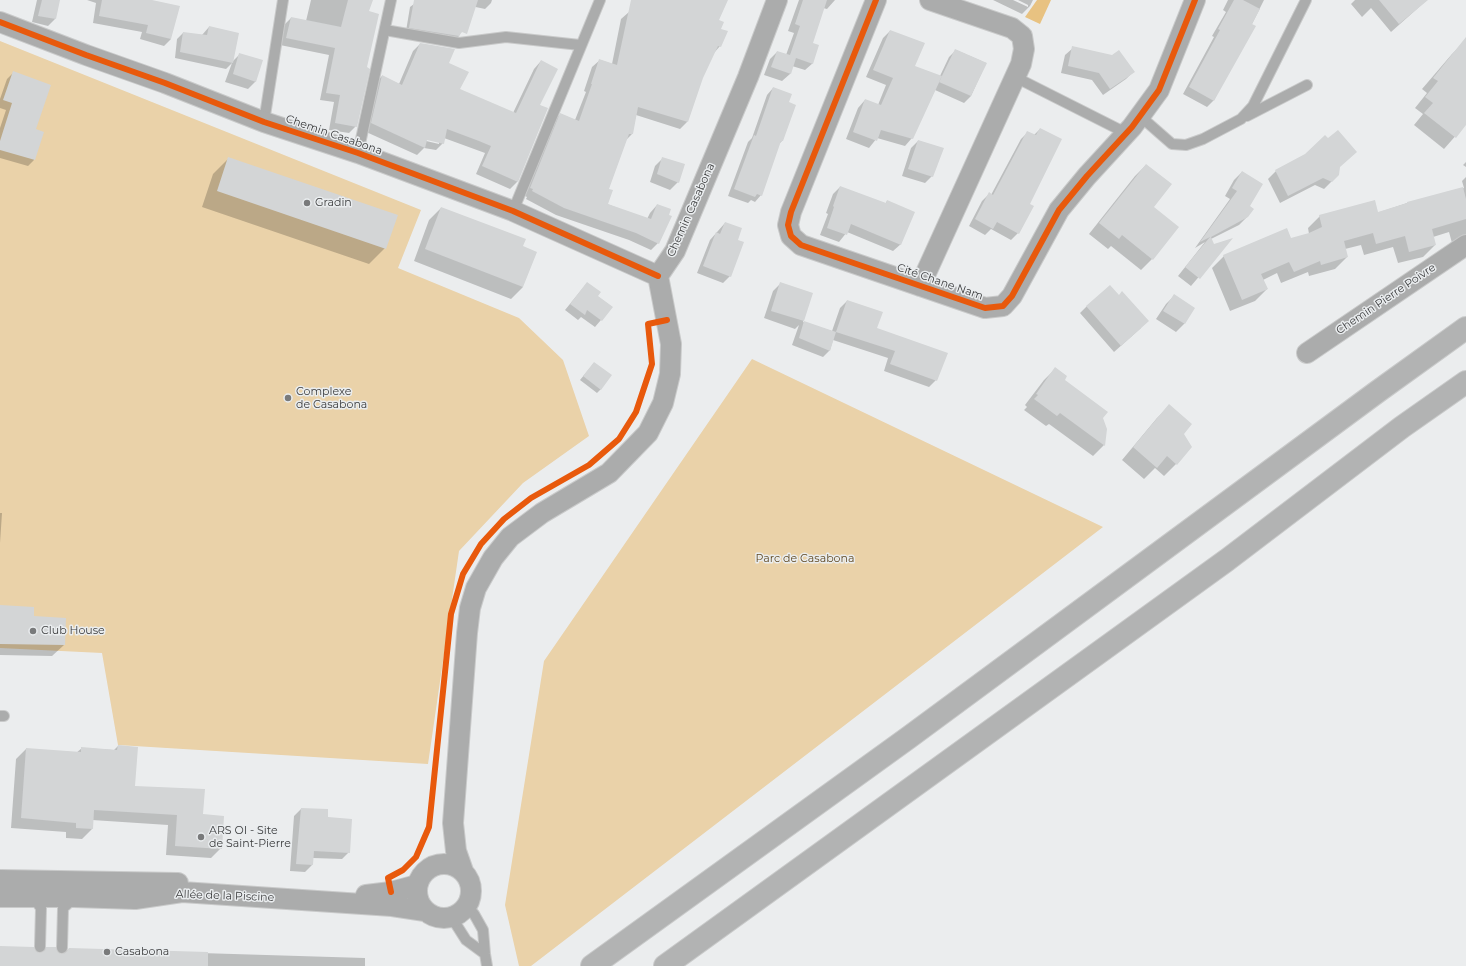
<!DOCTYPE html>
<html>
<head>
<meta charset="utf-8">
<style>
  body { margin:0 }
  canvas { display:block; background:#ebedee }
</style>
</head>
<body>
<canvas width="1466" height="966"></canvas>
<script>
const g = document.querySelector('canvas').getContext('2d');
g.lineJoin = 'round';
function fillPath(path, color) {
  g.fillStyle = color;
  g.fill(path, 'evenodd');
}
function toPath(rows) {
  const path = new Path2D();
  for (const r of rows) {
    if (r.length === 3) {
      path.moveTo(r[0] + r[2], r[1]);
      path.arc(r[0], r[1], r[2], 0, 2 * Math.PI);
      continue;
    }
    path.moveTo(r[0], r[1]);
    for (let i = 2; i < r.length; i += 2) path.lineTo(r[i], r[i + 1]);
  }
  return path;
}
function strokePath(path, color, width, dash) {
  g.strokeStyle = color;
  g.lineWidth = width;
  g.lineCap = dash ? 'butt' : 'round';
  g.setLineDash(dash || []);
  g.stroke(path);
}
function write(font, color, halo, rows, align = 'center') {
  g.font = font + ' Montserrat,sans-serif';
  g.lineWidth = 3;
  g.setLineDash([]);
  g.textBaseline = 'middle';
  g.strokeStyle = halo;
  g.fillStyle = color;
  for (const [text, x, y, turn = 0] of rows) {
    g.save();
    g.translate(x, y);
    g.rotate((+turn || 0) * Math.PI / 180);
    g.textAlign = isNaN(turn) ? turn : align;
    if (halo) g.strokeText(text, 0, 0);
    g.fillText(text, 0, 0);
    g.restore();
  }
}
fillPath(toPath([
  [0,41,421,210,398,268,519,318,563,360,589,436,523,483,459,551,428,764,118,745,102,653,0,648],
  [752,359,1103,527,531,966,519,966,505,905,544,661]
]), '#ead2a9');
fillPath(toPath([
  [1037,0,1051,0,1040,24,1025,17]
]), '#e8c281');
fillPath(toPath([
  [37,0,59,0,55,19,48,26,32,22],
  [87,0,147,0,171,39,164,46,140,39,142,32,93,23,96,3],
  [311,0,372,0,368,12,356,126,349,133,329,130,334,102,320,100,329,55,280,45,284,25,291,18,306,21],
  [472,0,492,0,491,3,485,9,471,6],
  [649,0,727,0,718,21,720,29,720,46,714,53,702,78,687,122,680,129,636,115,632,134,625,141,608,189,607,204,647,219,650,213,657,205,658,243,651,250,629,240,556,215,526,199,527,197,523,195,553,121,561,114,575,120,586,92,584,91,592,67,600,60,612,64,621,19,629,12],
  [799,0,835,0,827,9,823,8,811,44,813,63,805,70,792,66,790,74,782,81,764,75,770,59,777,52,786,55,794,33,788,31],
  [993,0,1013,0,1028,7,1028,5,1018,0,1033,0,1030,6,1022,14],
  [1228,0,1264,0,1214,100,1207,107,1183,94,1214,37,1212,36,1226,12,1223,10],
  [1355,0,1427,0,1391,32,1371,8,1362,17,1351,4],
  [414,4,466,20,459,36,456,40,406,31,410,7],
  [209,27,232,62,240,54,256,81,248,89,225,82,232,63,226,69,175,58,177,39,183,33,202,35],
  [890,31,914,67,940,76,949,57,956,50,986,63,971,96,964,103,935,90,912,138,905,146,877,138,869,148,846,139,858,108,865,100,878,105,886,85,866,77,883,38],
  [1463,43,1466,45,1466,124,1444,149,1414,125,1423,114,1415,108,1427,93,1422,89,1452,54],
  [420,44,448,64,459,90,513,113,534,69,541,61,539,105,547,109,517,182,510,189,476,174,485,153,444,138,443,143,436,150,424,148,417,155,364,131,375,83,382,76,399,84,413,51],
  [422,138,439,142,439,144,422,140],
  [1073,48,1133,72,1126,79,1103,95,1092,80,1061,73,1065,55],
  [13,73,35,130,34,160,28,166,0,158,0,128,6,110,0,108,0,99,7,79],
  [773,88,788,103,782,141,779,144,761,195,755,202,751,200,748,203,728,196,748,142,752,138,767,95],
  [1040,129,1029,204,1018,233,1011,240,991,229,985,235,969,226,982,201,989,194,991,195,1021,139,1028,132,1034,135],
  [918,141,932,176,925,183,902,176,911,148],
  [229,158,385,248,369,264,202,207,213,174],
  [663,158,678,182,670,190,650,182,655,166],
  [1466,162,1466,167,1463,165],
  [1146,165,1153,207,1152,259,1141,270,1111,246,1108,249,1089,234,1135,176],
  [1339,168,1338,175,1324,189,1315,185,1280,203,1268,179,1276,171],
  [1242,172,1249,206,1248,216,1239,225,1211,239,1213,245,1230,240,1191,286,1178,276,1205,242,1195,248,1230,199,1225,196,1234,180],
  [1466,177,1466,239,1452,243,1449,232,1433,237,1435,245,1423,257,1398,263,1393,247,1364,255,1361,245,1345,249,1347,257,1335,269,1309,276,1308,272,1281,283,1277,273,1263,280,1267,289,1255,301,1230,311,1212,268,1224,256,1309,234,1308,228,1320,216,1377,213,1407,203,1464,188,1462,181],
  [840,187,885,204,887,201,901,244,893,251,847,232,839,242,820,235,828,214,826,213,833,194],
  [441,208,522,247,523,287,511,299,414,261,429,220],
  [725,223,730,276,723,283,697,273,710,240],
  [587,283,597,296,612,307,595,327,581,317,578,320,565,310],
  [780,284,812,294,803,322,832,331,840,308,847,301,876,329,936,380,929,387,884,371,888,358,833,340,830,350,823,357,792,345,799,325,795,329,764,318,773,291],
  [1174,296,1194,308,1184,324,1176,332,1156,319,1166,304],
  [1087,306,1141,328,1114,352,1080,313],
  [594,363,601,389,597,393,580,380],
  [1055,369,1064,380,1102,418,1106,430,1104,445,1093,456,1049,424,1046,426,1024,410,1027,407,1025,405,1044,380],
  [1169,406,1183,433,1176,464,1164,476,1155,468,1144,479,1122,460,1157,418],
  [0,513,2,513,0,543],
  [0,616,32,617,64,645,52,656,0,655],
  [118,746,134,787,202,815,221,848,211,858,166,855,168,825,92,820,92,829,82,839,66,838,66,832,11,828,16,759,26,749,76,753,82,748,114,750],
  [301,809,326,818,349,852,342,859,313,858,312,865,305,872,290,871,294,816],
  [0,947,39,955,56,952,62,955,69,949,365,958,365,966,0,966]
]), '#0003');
fillPath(toPath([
  [42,0,60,0,56,19,38,16],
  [102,0,152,0,180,6,171,39,146,33,148,25,99,16],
  [348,0,373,0,369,11,379,14,367,67,370,69,357,127,335,123,340,95,326,93,335,48,286,38,291,17,341,27],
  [414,0,478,0,467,34,462,32,459,36,409,28],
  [631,0,728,0,719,20,724,22,721,29,728,31,721,47,718,46,703,78,688,122,638,107,633,134,629,134,609,189,613,190,608,204,651,219,657,204,671,209,669,215,672,216,659,244,636,233,564,208,532,191,533,189,530,188,560,113,579,121,592,84,591,84,599,59,617,65],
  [803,0,827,0,813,43,819,45,813,64,796,58,791,74,771,67,777,51,790,55,800,26,795,24],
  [1234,0,1243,0,1260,9,1252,24,1256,26,1214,101,1189,87,1220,30,1218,29],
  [1379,0,1428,0,1399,24],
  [209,26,239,33,233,63,180,52,183,32,207,35],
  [890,30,925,43,915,66,942,76,913,139,881,130,877,141,853,132,865,99,881,105,893,78,873,70],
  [1466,37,1466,125,1456,138,1424,113,1433,103,1425,97,1438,81,1433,78],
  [420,43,455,49,449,63,469,72,460,89,516,113,541,60,558,69,540,105,548,108,518,182,482,166,491,146,479,141,447,129,444,144,427,140,425,148,371,123,382,75,402,85],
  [1072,46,1112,55,1119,50,1135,72,1110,89,1099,73,1068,66],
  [955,49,987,63,971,96,939,82],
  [239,53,263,60,256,82,233,74],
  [13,71,51,85,36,129,44,132,35,160,0,150,0,141,12,103,3,100],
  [773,87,792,94,789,102,796,105,783,141,781,141,762,196,757,194,755,197,734,189,754,135,756,136],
  [1040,128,1062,139,1030,204,1034,206,1019,234,997,222,993,229,975,219,989,192,993,195,1027,131,1036,135],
  [1338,130,1357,152,1340,167,1339,175,1332,182,1323,178,1288,196,1275,170,1305,154,1325,135,1328,138],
  [918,140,944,148,933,177,908,169],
  [228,157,398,215,386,249,217,191],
  [662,157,685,164,679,183,657,174],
  [1146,164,1172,184,1154,207,1179,227,1153,260,1122,235,1119,239,1099,223],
  [1242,171,1263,184,1250,206,1254,209,1248,217,1211,237,1214,244,1233,238,1200,279,1185,267,1210,237,1200,242,1237,191,1232,188],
  [840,186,886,203,887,200,915,212,901,245,851,224,847,235,827,228,834,207,833,206],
  [1463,187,1466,199,1466,219,1432,229,1436,245,1409,252,1405,236,1376,244,1373,233,1344,241,1348,257,1321,265,1320,261,1294,272,1289,262,1261,274,1268,289,1242,300,1223,255,1287,228,1291,238,1309,233,1322,227,1319,215,1375,200,1378,212,1407,203,1407,202],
  [441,207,526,239,523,246,537,252,523,287,425,249],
  [725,222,742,228,738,240,744,242,731,277,703,266,716,232,720,234],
  [587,282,601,292,598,296,613,307,602,321,587,310,585,315,570,304],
  [780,282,813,293,804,321,771,311],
  [1110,285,1119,295,1122,291,1149,321,1121,346,1086,306],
  [1174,294,1195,308,1185,324,1163,311],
  [847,300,883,312,877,328,948,353,937,381,890,364,895,351,836,332,830,351,799,338,804,321,836,332],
  [594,362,612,375,601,390,583,376],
  [1055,367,1067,376,1065,380,1108,412,1103,418,1107,429,1105,446,1060,413,1057,416,1034,399,1038,395,1036,394],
  [1169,404,1192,424,1184,434,1192,447,1177,465,1167,456,1157,468,1133,447],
  [0,605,34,607,34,616,66,618,65,645,0,644],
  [118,745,138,747,135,786,205,789,203,814,224,816,222,849,175,846,177,815,94,810,93,829,76,828,76,823,21,818,26,748,81,752,81,747,117,750],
  [301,808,328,809,328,817,352,819,350,853,314,851,313,865,296,864],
  [0,946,34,947,35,950,39,953,43,952,46,947,56,947,57,951,61,954,65,953,69,948,208,952,208,966,0,966]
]), '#d3d5d6');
const lane = toPath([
  [385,30,459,43,506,37,580,45],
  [1015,77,1126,133],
  [1140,116,1172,144,1186,145,1203,139,1241,119,1253,106,1306,0],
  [1247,116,1307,85],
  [264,122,283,0],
  [358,153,391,0],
  [513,211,600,0],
  [0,716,4,716],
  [33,897,41,908,40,947],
  [467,906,474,914,483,930,485,954,487,966],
  [452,918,466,940,485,954],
  [62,948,63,908,74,898]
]);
const street = toPath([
  [876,0,791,212,788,225,791,236,801,245,985,308,1003,306,1012,296,1059,210,1087,176,1132,127,1159,90,1195,0],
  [0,22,86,55,165,83,264,122,358,153,513,211,658,276],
  [658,276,675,251,748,77,777,0],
  [920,286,1021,64,1024,49,1022,36,1012,28,930,0],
  [1307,353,1466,245],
  [444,891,27],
  [463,871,456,851,453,823,467,633,470,608,476,588,493,558,510,537,542,513,609,473,648,433,663,403,670,374,671,344,658,276],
  [0,880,178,883],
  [366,895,391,892,417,885],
  [0,897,74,897,135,899,182,892,392,906,425,911]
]);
const highway = toPath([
  [592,966,908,738,1377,392,1466,328],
  [665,966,1227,560,1402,427,1466,382]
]);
strokePath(lane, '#c9caca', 12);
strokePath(street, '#c9caca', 22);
strokePath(highway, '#c9caca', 24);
strokePath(lane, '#abacac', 10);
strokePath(street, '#abacac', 20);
strokePath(highway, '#b2b3b3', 22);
strokePath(toPath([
  [876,0,791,212,788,225,791,236,801,245,985,308,1003,306,1012,296,1059,210,1087,176,1132,127,1159,90,1195,0],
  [0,22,86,55,165,83,264,122,358,153,513,211,658,276],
  [391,892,388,878,403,870,416,857,429,827,451,614,463,574,481,544,504,519,531,498,589,465,619,439,636,412,652,364,648,324,667,320]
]), '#e8590c', 6);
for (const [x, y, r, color] of [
  [307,203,4,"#797a7b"],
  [288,398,4,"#797a7b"],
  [33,631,4,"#797a7b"],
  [201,837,4,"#797a7b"],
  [107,952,4,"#797a7b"]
]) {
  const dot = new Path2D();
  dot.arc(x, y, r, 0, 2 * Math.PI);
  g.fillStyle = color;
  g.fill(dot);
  strokePath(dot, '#eaedef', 1.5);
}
write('11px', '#3b3c3d', '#eaedef', [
  ["Chemin Casabona",334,135,19],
  ["Chemin Casabona",691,210,-66],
  ["Cité Chane Nam",940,282,19],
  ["Chemin Pierre Poivre",1386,299,-34],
  ["Allée de la Piscine",225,896,2]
]);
write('11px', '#3b3c3d', '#eaedef', [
  ["Gradin",315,203],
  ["Complexe",296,392],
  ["de Casabona",296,405],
  ["Club House",41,631],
  ["ARS OI - Site",209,831],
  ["de Saint-Pierre",209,844],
  ["Casabona",115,952]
], 'left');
write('11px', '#5f4821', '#eaedef', [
  ["Parc de Casabona",805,559]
]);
</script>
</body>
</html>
